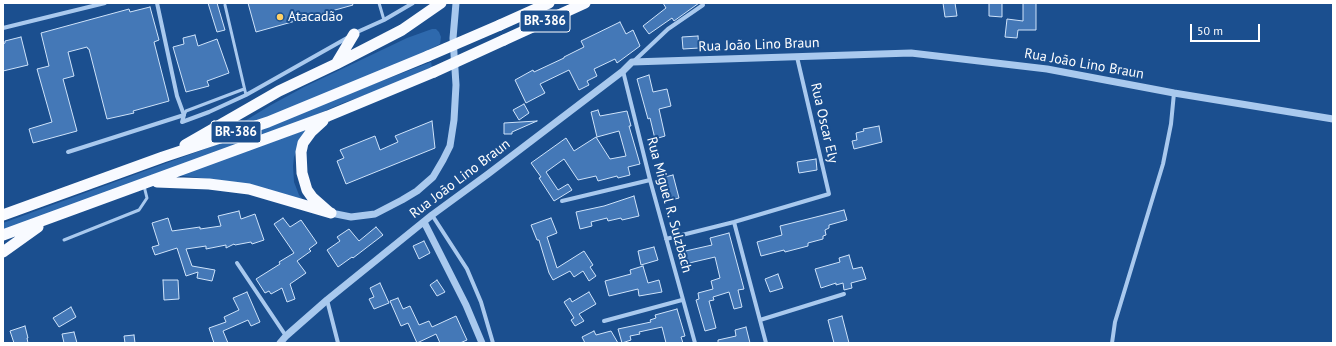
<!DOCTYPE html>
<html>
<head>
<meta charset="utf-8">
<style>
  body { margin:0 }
  #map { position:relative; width:1336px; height:346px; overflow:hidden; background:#1b4f8f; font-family:"PT Sans",sans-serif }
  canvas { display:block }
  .frame { position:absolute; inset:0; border:4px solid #fff; pointer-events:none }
  .scale { position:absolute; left:1190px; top:24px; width:70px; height:18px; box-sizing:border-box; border:2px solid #fff; border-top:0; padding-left:5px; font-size:12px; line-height:14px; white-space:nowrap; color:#fff; -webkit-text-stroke:3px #1b4f8f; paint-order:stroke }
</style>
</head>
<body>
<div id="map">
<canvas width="1336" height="346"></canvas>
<div class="frame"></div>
<div class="scale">50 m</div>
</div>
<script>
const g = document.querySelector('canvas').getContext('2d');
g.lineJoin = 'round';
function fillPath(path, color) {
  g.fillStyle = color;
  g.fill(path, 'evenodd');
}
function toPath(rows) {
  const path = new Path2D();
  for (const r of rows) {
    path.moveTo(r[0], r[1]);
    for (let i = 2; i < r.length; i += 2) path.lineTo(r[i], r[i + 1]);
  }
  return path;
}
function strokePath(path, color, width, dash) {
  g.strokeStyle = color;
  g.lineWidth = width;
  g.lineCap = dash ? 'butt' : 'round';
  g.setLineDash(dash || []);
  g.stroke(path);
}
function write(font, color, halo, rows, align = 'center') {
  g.font = font + ' "PT Sans",sans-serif';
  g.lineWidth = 4;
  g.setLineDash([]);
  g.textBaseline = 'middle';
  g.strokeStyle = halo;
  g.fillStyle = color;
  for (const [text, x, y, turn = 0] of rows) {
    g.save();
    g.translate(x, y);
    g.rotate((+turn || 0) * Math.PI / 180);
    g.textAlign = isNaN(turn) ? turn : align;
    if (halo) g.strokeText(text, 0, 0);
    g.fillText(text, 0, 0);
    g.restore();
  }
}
fillPath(toPath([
  [432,29,436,29,439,32,441,37,440,44,415,57,268,117,230,130,271,105,304,87,407,38],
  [431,62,432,67,377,91,343,103,290,126,3,231,3,223,213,146],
  [311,128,299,146,294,157,293,166,294,182,299,195,306,203,256,186,226,181,176,175]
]), '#2e69ad');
const building = toPath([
  [208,3,217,3,225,30,217,32,208,3],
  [248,3,352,3,353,5,256,32,248,3],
  [663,3,699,3,674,21,672,18,649,34,643,26,666,8,663,3],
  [943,3,955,3,957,16,945,17,943,3],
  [989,3,1002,3,1002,17,989,16,989,3],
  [1023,3,1036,3,1036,30,1018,30,1017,38,1005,37,1007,19,1023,21,1023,3],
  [150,7,159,40,154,42,169,101,133,111,134,113,107,119,89,49,88,49,87,47,68,52,74,76,63,79,77,131,33,143,29,129,52,122,37,69,49,66,41,33,129,9,130,12,150,7],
  [620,22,626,34,633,30,640,46,617,63,615,59,594,69,597,76,587,81,589,85,579,90,569,70,540,84,545,93,526,103,515,80,533,70,534,72,564,58,564,57,584,47,581,41,620,22],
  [195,35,198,46,217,39,229,73,207,81,209,86,186,92,173,47,184,44,183,38,195,35],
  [698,36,699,48,683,49,682,37,698,36],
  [21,37,28,65,3,71,3,44,5,43,5,41,21,37],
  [649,75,653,92,667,89,671,106,659,109,665,136,655,139,650,118,648,119,637,79,649,75],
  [524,104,529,113,519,120,513,110,524,104],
  [598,110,600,116,627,111,631,126,629,126,640,164,628,167,630,175,618,178,617,176,598,181,596,176,578,180,564,159,546,172,558,190,568,184,572,190,554,201,539,178,541,177,531,163,566,138,574,151,596,137,610,159,626,156,619,131,597,137,591,112,598,110],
  [432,121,435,148,346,184,337,161,344,158,340,150,375,136,380,150,398,142,395,136,432,121],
  [537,121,512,132,512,134,504,134,504,123,537,121],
  [879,126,882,142,854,149,852,141,857,140,856,133,864,131,863,129,879,126],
  [816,159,817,170,799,173,797,162,816,159],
  [673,175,679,198,667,201,661,178,673,175],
  [634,196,639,216,622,220,621,218,608,221,607,218,591,222,592,226,580,229,576,212,604,206,634,196],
  [844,210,847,220,829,225,829,228,825,230,826,235,823,236,823,239,808,243,808,246,785,252,784,250,761,256,757,242,782,235,780,226,844,210],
  [239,211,241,219,255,214,264,240,252,244,251,242,235,245,234,244,226,248,226,245,206,249,206,246,186,249,192,266,215,270,212,281,197,278,198,272,186,276,177,248,155,255,152,247,159,245,152,223,168,218,172,231,200,227,200,229,221,226,218,216,239,211],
  [283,218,290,227,301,220,317,243,309,249,311,251,297,261,306,273,290,284,295,299,287,302,282,288,271,294,269,291,265,293,256,279,280,264,279,262,294,253,274,224,283,218],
  [551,218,557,233,547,237,557,268,584,251,593,265,590,267,596,276,589,281,583,271,574,277,570,271,553,280,549,273,539,240,537,240,531,225,551,218],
  [376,227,383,235,353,258,352,257,338,267,327,250,340,241,337,237,349,229,359,241,376,227],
  [729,233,744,289,738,290,742,307,734,309,729,292,713,297,714,300,709,301,716,328,705,331,696,300,699,299,698,293,713,289,711,281,720,278,715,257,685,264,681,252,712,245,710,238,729,233],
  [424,241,430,253,419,259,413,246,424,241],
  [654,247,658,260,641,265,638,251,654,247],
  [849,255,853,269,862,267,866,279,851,283,852,288,844,290,843,283,836,285,836,283,821,288,815,269,840,262,839,258,849,255],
  [643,266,648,283,659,280,662,292,639,296,638,289,609,296,605,281,631,274,630,270,643,266],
  [778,274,783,288,770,292,765,279,778,274],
  [163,280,178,280,179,299,164,300,163,280],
  [437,280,445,292,437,296,430,285,437,280],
  [380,283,389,303,374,309,369,299,374,297,370,288,380,283],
  [247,292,260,322,251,326,248,320,223,331,228,343,214,343,209,328,226,322,224,317,239,310,233,298,247,292],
  [589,292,596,304,579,314,584,321,575,326,571,320,574,318,564,302,570,298,572,302,589,292],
  [398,298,403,309,410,306,419,325,429,321,432,327,456,316,467,340,460,343,440,343,436,334,417,343,408,323,401,326,390,301,398,298],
  [71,307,76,317,59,327,53,318,71,307],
  [677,309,685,336,681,337,683,343,666,343,662,327,639,332,640,334,630,336,631,340,622,343,618,329,651,322,650,320,656,318,655,315,677,309],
  [842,316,849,343,834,343,828,320,842,316],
  [25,326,28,338,27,338,28,343,14,343,10,331,25,326],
  [746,327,750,343,718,343,718,340,736,336,735,330,746,327],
  [594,331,596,335,611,331,618,343,585,343,582,337,594,331],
  [74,332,77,343,64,343,62,334,74,332],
  [134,335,135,343,125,343,124,336,134,335]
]);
fillPath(building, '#4478b7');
strokePath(building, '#cfe3fa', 1);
strokePath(toPath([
  [379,3,384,20],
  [225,5,246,95],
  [184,115,186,111,244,89],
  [64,240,139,210,147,198,144,186]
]), '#a9c9ee', 3);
strokePath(toPath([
  [157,3,177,96,184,115,182,122,209,112,246,95,347,38],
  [3,28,105,3],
  [355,33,384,20,413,3],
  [633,62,668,29,703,5],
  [623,71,650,180,695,343],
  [68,152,184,115],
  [562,201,650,180],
  [432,215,467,269,481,302,493,343],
  [734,222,766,343],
  [666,239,734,222,829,194,797,57],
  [237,263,286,336],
  [327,300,338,343],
  [760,320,844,294],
  [604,321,682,300],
  [1112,343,1115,322,1163,164,1171,124,1174,93]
]), '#a9c9ee', 4);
strokePath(toPath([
  [331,213,351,217,375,214,402,200,417,191,433,177,443,160,450,146,454,120,456,85,453,38,456,3],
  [424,222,466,305,482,343],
  [280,343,286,336,327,300,432,215,488,174,623,71,632,62,911,53,1047,69,1174,93,1333,119]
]), '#a9c9ee', 7);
strokePath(toPath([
  [500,25,549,3],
  [504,40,585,3],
  [336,64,354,34],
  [323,121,311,132,303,143,301,152,302,173,307,190,312,197,329,212],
  [185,145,279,91,336,64,402,30,441,3],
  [157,182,209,184,249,189,331,213],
  [3,215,163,157,268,122,428,56],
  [3,235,328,116,434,72],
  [3,252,38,227]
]), '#f8faff', 11);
strokePath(toPath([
  [428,56,500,25],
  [434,72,504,40]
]), '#f8faff', 11);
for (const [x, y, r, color] of [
  [280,17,4,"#ffd166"]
]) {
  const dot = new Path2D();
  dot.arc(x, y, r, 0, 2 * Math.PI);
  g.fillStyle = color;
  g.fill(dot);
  strokePath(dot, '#1b4f8f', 1.5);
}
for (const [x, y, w] of [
  [545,21,50],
  [236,132,50]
]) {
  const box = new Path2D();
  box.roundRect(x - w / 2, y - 11, w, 22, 3);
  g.fillStyle = '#1b4f8f';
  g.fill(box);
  strokePath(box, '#fff', 1);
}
write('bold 13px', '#fff', null, [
  ["BR-386",545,21],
  ["BR-386",236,132]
]);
write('14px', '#fff', '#1b4f8f', [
  ["Atacadão",288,17]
], 'left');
write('14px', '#fff', '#1b4f8f', [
  ["Rua João Lino Braun",759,45,-2],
  ["Rua João Lino Braun",1084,64,10],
  ["Rua Oscar Ely",824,123,77],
  ["Rua João Lino Braun",460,179,-37],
  ["Rua Miguel R. Sulzbach",669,205,75]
]);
</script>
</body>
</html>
